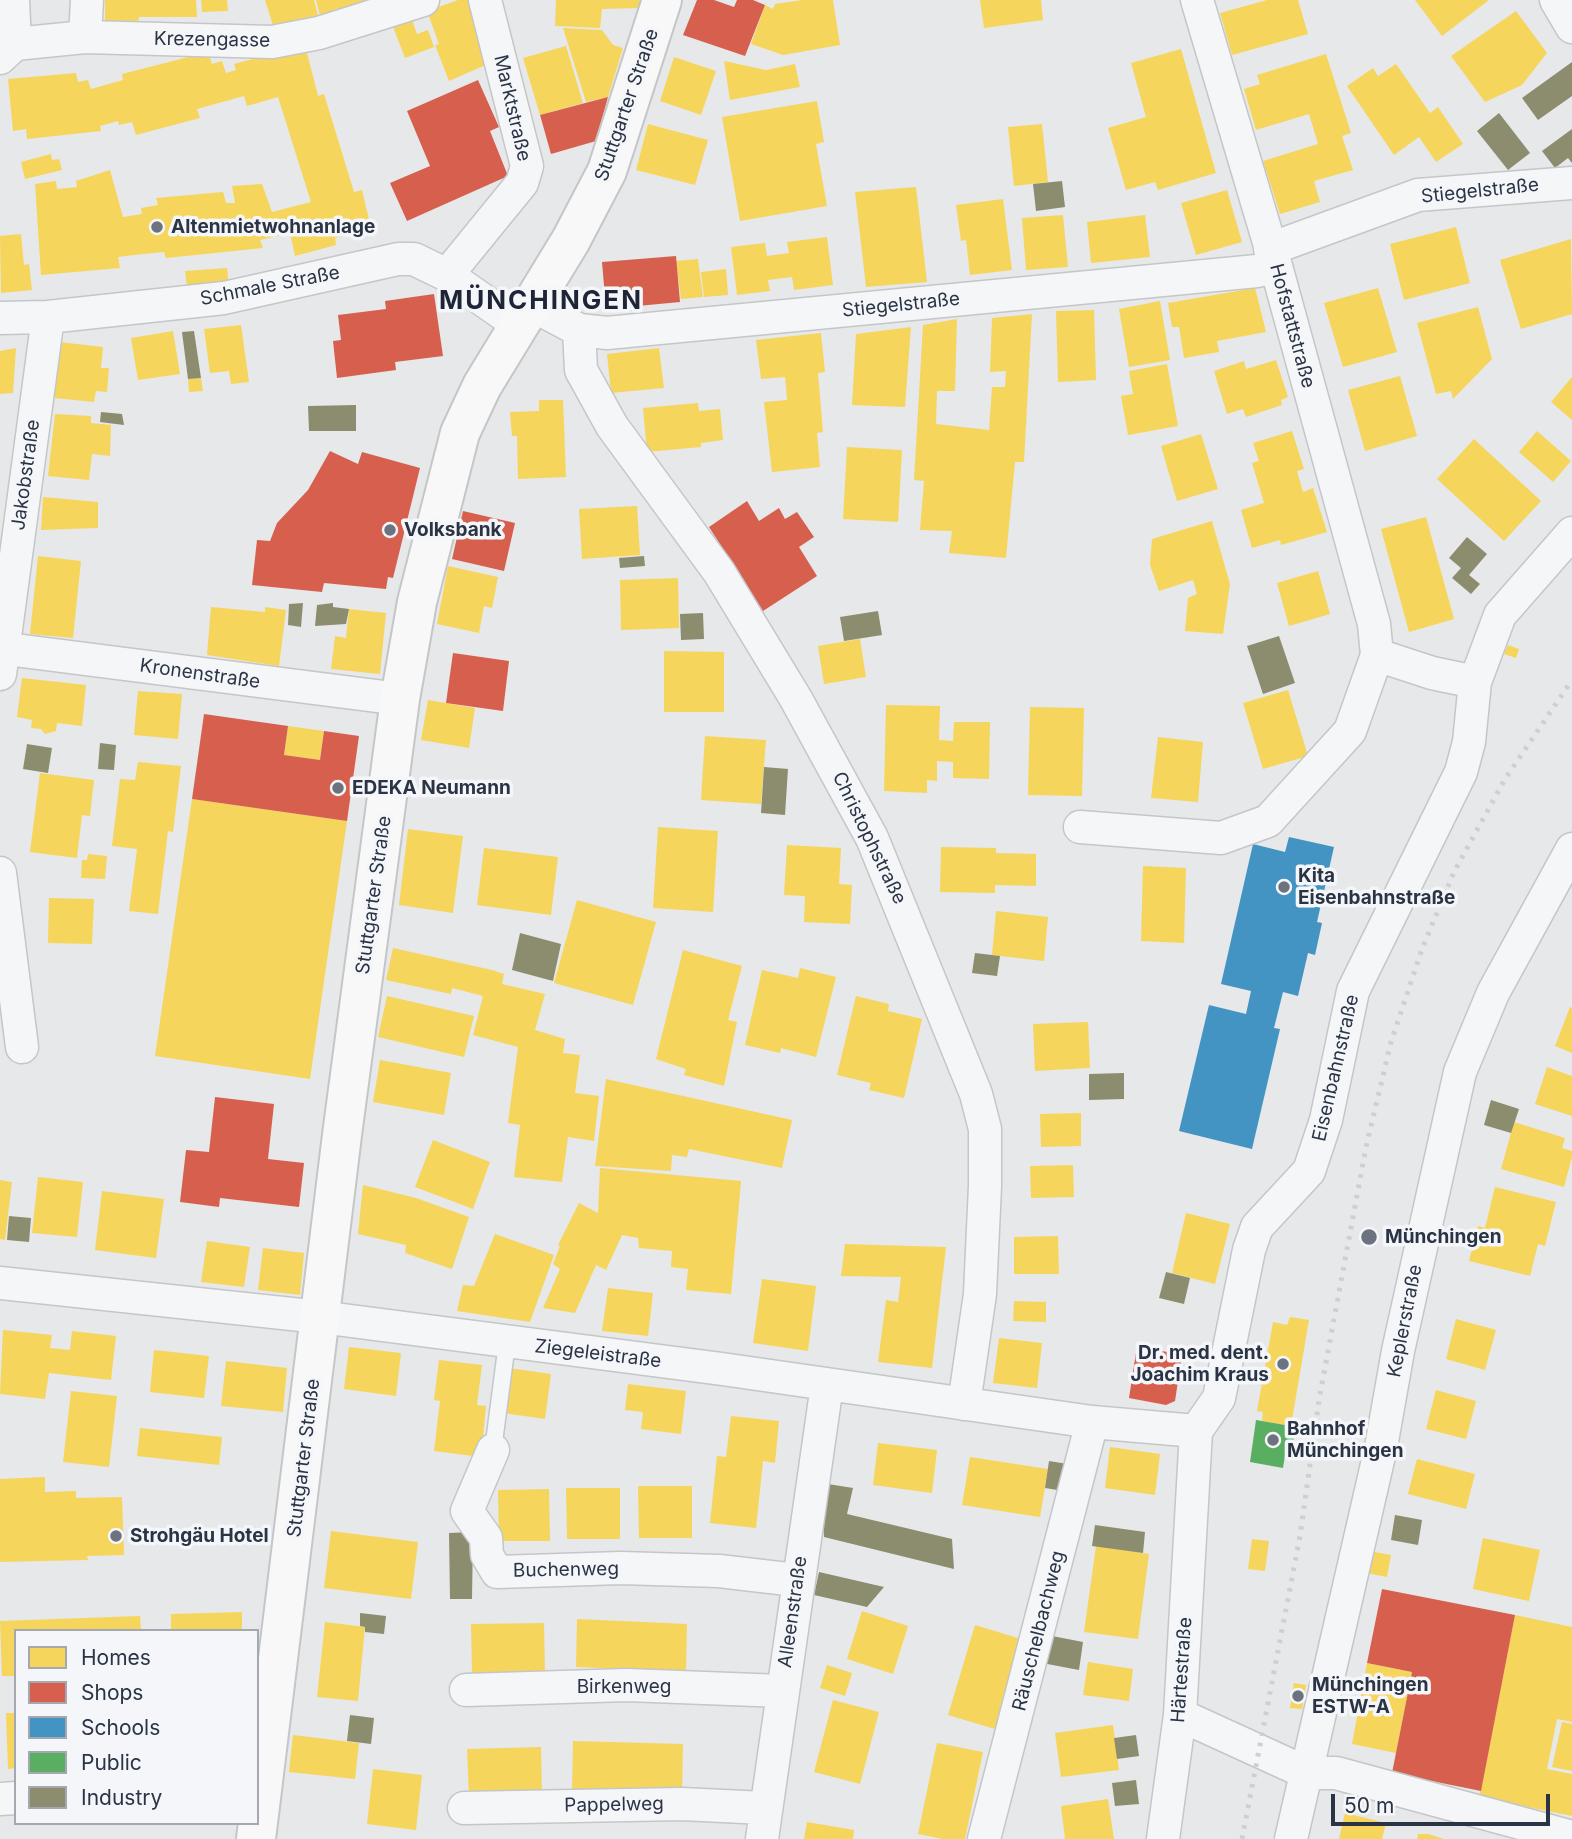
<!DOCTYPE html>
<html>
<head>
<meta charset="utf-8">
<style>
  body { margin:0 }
  #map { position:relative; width:1572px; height:1839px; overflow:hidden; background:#e6e8ea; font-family:Inter,sans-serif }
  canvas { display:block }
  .legend { position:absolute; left:14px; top:1629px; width:245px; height:196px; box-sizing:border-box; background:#f4f6f9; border:2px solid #a4a8b1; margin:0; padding:9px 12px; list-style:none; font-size:21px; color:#2b3445 }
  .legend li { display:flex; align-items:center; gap:14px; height:35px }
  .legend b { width:35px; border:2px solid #a4a8b1 }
  .scale { position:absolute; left:1331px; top:1794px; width:219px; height:32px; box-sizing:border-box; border:4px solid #2b3445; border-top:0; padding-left:9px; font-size:21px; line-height:24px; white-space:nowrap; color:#2b3445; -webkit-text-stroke:5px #f4f6f9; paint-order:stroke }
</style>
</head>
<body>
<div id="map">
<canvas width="1572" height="1839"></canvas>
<ul class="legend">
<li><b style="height:19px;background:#f6d55c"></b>Homes</li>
<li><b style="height:19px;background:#d6604d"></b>Shops</li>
<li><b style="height:19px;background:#4393c3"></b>Schools</li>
<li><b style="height:19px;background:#5aae61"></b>Public</li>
<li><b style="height:19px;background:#8c8c6e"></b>Industry</li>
</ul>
<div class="scale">50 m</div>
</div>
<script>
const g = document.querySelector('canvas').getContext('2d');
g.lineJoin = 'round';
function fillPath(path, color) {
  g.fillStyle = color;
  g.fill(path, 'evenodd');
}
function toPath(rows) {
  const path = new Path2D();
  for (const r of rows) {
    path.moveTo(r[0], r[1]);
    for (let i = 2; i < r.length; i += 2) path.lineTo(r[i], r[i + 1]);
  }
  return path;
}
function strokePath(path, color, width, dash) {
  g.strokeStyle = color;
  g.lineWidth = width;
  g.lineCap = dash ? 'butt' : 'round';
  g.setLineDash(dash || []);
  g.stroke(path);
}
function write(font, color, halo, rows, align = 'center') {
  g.font = font + ' Inter,sans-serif';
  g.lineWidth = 7;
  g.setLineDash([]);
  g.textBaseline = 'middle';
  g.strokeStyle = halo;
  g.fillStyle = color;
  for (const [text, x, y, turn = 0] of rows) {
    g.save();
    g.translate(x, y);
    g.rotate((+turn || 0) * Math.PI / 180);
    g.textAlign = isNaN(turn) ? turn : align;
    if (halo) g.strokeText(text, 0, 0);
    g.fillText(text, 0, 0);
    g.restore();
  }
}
fillPath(toPath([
  [105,0,196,0,197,17,139,17,138,22,105,22],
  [201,0,227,0,228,11,202,12],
  [265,0,314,0,319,19,275,32],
  [316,0,374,0,320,16],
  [458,0,468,0,479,30,476,31,490,63,449,81,435,45,439,44,427,11],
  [556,0,642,0,640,8,602,9,600,28,555,26],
  [802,0,833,0,840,45,783,55,751,44,765,5,773,9,775,4],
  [980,0,1041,0,1043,20,984,28],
  [1267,0,1298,0,1308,34,1232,55,1220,13],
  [1415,0,1489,0,1442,36],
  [1516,11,1547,53,1522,85,1485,102,1451,56],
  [411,17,417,34,428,30,434,47,405,58,392,24],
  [563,28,602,30,613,45,623,48,608,97,586,102],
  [305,45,318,96,324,94,354,192,362,190,371,228,335,238,336,245,295,256,290,233,260,240,263,248,166,258,164,252,143,254,118,257,120,268,41,275,35,184,56,181,57,189,77,187,76,181,110,170,123,217,142,214,141,208,158,205,156,198,223,192,226,203,235,203,232,186,262,184,272,212,311,202,278,97,247,106,244,96,197,109,200,118,136,135,132,122,119,125,118,121,100,126,101,131,27,139,26,129,13,131,8,79,76,73,78,82,88,80,91,89,123,80,122,74,208,52,212,64,222,61,226,73,236,70,234,64],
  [566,46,583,103,540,115,523,58],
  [1181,49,1216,173,1158,190,1155,182,1126,190,1108,128,1146,117,1131,63],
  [1326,54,1351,133,1342,136,1353,170,1314,181,1320,202,1280,214,1263,161,1318,144,1309,114,1256,130,1244,89,1260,84,1257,75],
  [674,57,716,71,701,115,660,101],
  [724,61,766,70,795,64,800,87,730,100],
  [1396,64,1430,113,1438,107,1463,144,1436,162,1419,137,1394,155,1347,86,1373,68,1378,76],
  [817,101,824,142,816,144,827,206,740,221,722,117],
  [648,124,708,140,695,185,636,170],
  [1042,124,1048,182,1014,186,1008,127],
  [51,154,52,160,59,159,62,170,25,179,21,162],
  [916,187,927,282,866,287,855,192],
  [1227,190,1242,242,1196,255,1181,203],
  [1003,199,1012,270,970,275,966,240,961,241,956,205],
  [1063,215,1068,267,1026,270,1022,218],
  [1145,215,1150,257,1091,263,1087,222],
  [1456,227,1470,283,1404,300,1390,244],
  [21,234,24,265,29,264,32,290,1,293,0,236],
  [827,237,833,285,794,290,792,277,768,280,770,291,737,295,731,247,765,243,767,256,789,253,787,242],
  [1571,239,1572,314,1521,329,1500,260],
  [698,259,703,297,681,299,676,261],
  [227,268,229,289,188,294,185,271],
  [726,269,728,295,704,297,701,272],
  [1255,288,1266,332,1217,341,1219,352,1184,358,1179,327,1172,327,1168,303],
  [1378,288,1397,352,1343,367,1324,303],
  [1160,301,1170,360,1129,367,1119,309],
  [1478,307,1492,359,1453,399,1451,391,1436,394,1417,323],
  [1094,310,1096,380,1058,382,1056,311],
  [1032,314,1024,462,1015,462,1006,558,949,553,952,531,920,530,924,481,914,480,923,325,957,319,955,391,937,391,936,424,989,430,992,387,1005,387,1006,371,990,372,992,318],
  [241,325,249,382,231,384,229,371,210,373,204,329],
  [911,327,905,407,852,405,856,334],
  [173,331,180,374,138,380,131,338],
  [821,333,825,372,818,373,823,432,817,433,820,467,772,472,764,402,787,400,785,377,761,379,756,340],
  [59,342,103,347,101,368,109,368,107,392,96,391,94,402,54,398],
  [16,348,13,393,0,394,0,351],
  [659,348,664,388,611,393,607,354],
  [1276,360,1288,397,1281,400,1282,405,1246,417,1243,409,1227,414,1214,371,1244,361,1246,369],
  [1167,364,1178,426,1128,435,1121,396,1133,394,1129,371],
  [1400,376,1417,436,1365,451,1348,390],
  [1572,377,1572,420,1551,402],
  [201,378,203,391,189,392,188,379],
  [539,400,563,400,566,477,518,479,517,436,512,436,510,412,539,411],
  [698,403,699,411,720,409,723,440,701,443,701,447,647,452,643,408],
  [55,414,91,416,91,423,111,425,110,456,92,454,89,480,48,476],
  [1292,431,1304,469,1297,471,1303,492,1313,488,1327,532,1281,545,1280,540,1252,548,1241,510,1264,503,1252,463,1259,461,1253,443],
  [1537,431,1571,461,1553,482,1519,452],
  [1201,434,1218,489,1177,501,1161,446],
  [1474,439,1541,501,1504,541,1437,479],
  [847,447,902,450,898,522,843,519],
  [43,497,98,502,98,528,41,530],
  [637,506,640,555,582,559,579,509],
  [1426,517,1454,619,1409,632,1381,529],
  [1212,521,1230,584,1223,634,1185,631,1188,598,1197,594,1193,580,1159,591,1150,565,1152,539],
  [38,556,81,561,73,638,30,634],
  [448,566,498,577,492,608,484,606,479,633,437,624],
  [1318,571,1330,614,1289,626,1277,583],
  [678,578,679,628,621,630,620,580],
  [211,607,265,612,265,607,286,610,279,666,207,655],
  [349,609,386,613,380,674,331,669,335,636,346,638],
  [860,639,866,677,824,684,818,646],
  [1508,645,1519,649,1516,658,1504,654],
  [664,651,724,652,724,712,664,712],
  [22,678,86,685,82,726,57,723,56,731,45,734,41,729,31,728,32,720,17,717],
  [1288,690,1308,756,1263,769,1243,703],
  [138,691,182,694,178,739,134,735],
  [428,700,475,708,469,748,421,740],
  [886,705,940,706,939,740,953,741,954,722,990,722,989,779,953,778,953,762,937,761,937,781,927,780,927,793,884,791],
  [1030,707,1084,708,1082,796,1028,795],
  [288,726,324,731,320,760,284,755],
  [705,736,766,740,761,804,701,800],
  [1158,737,1203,742,1198,802,1151,798],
  [138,762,181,766,173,832,168,831,158,914,129,911,137,849,112,846,120,779,135,780],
  [40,773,94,780,90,816,82,815,77,858,30,852],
  [192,799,347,821,310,1079,155,1056],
  [658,827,718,831,713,912,653,908],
  [408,829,463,836,453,913,399,905],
  [787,845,841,848,839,884,852,885,850,924,804,922,805,896,784,895],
  [941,847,996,848,996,853,1036,854,1036,886,995,885,995,893,940,892],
  [484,848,558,857,551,915,477,905],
  [88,854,107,856,105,879,81,878,82,860,87,860],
  [1143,866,1186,868,1184,943,1141,941],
  [49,898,94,899,92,944,48,943],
  [577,900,656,922,633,1005,554,983],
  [996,911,1048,917,1044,961,992,955],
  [393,948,492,970,504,974,502,984,545,994,535,1030,565,1039,563,1053,580,1055,575,1093,599,1096,594,1141,568,1137,562,1182,514,1177,520,1125,508,1123,518,1047,473,1035,483,996,452,988,451,994,386,980],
  [683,950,742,966,728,1020,737,1022,724,1086,684,1075,686,1069,656,1059],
  [800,968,836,977,816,1057,781,1048,780,1053,745,1045,762,970,798,978],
  [387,996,474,1016,464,1057,378,1037],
  [856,996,889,1004,888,1011,922,1019,904,1098,869,1090,871,1083,837,1075],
  [1570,1007,1572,1008,1572,1053,1555,1046],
  [1088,1022,1090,1068,1035,1071,1033,1024],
  [380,1060,451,1073,444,1115,373,1102],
  [1547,1067,1572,1076,1572,1116,1535,1104],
  [606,1079,792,1120,782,1168,689,1149,687,1157,672,1155,671,1171,595,1166],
  [1081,1113,1081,1146,1041,1147,1040,1114],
  [1514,1122,1565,1138,1562,1148,1572,1151,1572,1157,1564,1187,1501,1169],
  [433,1140,490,1162,473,1209,415,1187],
  [1073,1165,1074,1197,1031,1198,1030,1166],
  [600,1168,741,1181,731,1294,686,1290,688,1269,671,1267,672,1251,639,1248,638,1238,622,1235,606,1270,596,1265,575,1313,543,1308,560,1269,553,1264,560,1246,558,1245,579,1203,598,1213],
  [38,1177,83,1182,77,1237,32,1233],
  [0,1180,12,1182,5,1240,0,1239],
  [363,1185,416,1198,469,1217,452,1269,405,1253,406,1245,358,1234],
  [1495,1187,1556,1202,1545,1246,1538,1244,1530,1276,1469,1261,1478,1226,1485,1228],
  [102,1191,164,1199,156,1258,95,1250],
  [1186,1213,1230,1224,1215,1284,1172,1273],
  [495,1234,554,1255,530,1322,457,1311,463,1285,474,1286],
  [1058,1236,1059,1274,1014,1274,1014,1237],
  [207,1241,250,1247,244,1287,201,1282],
  [845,1244,946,1247,932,1368,878,1362,886,1300,898,1302,901,1277,841,1276],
  [263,1248,304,1253,300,1295,258,1290],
  [762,1279,816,1286,808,1351,753,1343],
  [608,1288,653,1293,648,1336,602,1331],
  [1014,1301,1046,1302,1046,1322,1013,1321],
  [1290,1317,1309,1320,1291,1426,1262,1421,1263,1412,1257,1411,1273,1322,1287,1325],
  [1456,1319,1496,1330,1485,1370,1446,1359],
  [3,1330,52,1335,50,1348,70,1350,72,1331,116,1336,111,1380,49,1373,45,1399,0,1394],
  [999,1338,1042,1343,1037,1388,993,1383],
  [349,1347,401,1353,396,1396,344,1389],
  [154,1350,209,1356,204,1398,150,1392],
  [439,1360,482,1365,477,1405,486,1406,481,1457,434,1451,440,1401,434,1400],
  [226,1361,287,1368,283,1412,221,1406],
  [509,1368,551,1374,545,1419,503,1413],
  [628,1384,686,1391,681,1434,641,1429,643,1412,625,1410],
  [1436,1390,1476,1401,1466,1439,1426,1429],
  [71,1391,117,1396,109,1467,63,1462],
  [731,1416,779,1421,775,1463,763,1461,756,1528,710,1523,717,1456,726,1457],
  [140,1428,222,1437,219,1465,137,1456],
  [878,1443,937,1450,932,1493,873,1485],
  [1110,1447,1160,1454,1155,1495,1105,1488],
  [970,1457,1048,1469,1040,1517,962,1505],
  [1417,1459,1475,1474,1466,1509,1408,1494],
  [45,1477,45,1492,76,1491,76,1498,122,1497,124,1555,87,1556,88,1560,0,1562,0,1479],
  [638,1486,692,1486,692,1538,639,1538],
  [566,1488,620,1488,620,1539,567,1539],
  [549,1489,550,1541,499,1541,498,1490],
  [331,1531,418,1542,411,1599,324,1588],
  [1483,1538,1540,1550,1529,1601,1473,1589],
  [1252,1539,1269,1541,1265,1571,1248,1569],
  [1096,1546,1149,1554,1138,1639,1084,1632],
  [1370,1551,1391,1555,1387,1577,1366,1573],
  [862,1611,908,1626,893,1674,847,1659],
  [242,1612,242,1631,171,1631,171,1614],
  [1515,1615,1572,1627,1572,1722,1557,1719,1547,1769,1572,1774,1572,1816,1479,1797],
  [140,1616,141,1631,16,1631,16,1676,2,1676,0,1621],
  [577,1619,687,1624,686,1671,576,1667],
  [325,1622,365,1627,358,1701,317,1697],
  [544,1623,545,1672,472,1674,471,1624],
  [975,1625,1021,1639,995,1729,948,1715],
  [1088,1662,1133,1669,1129,1701,1083,1695],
  [1367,1663,1412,1672,1396,1753,1352,1744],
  [827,1665,852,1673,845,1696,820,1688],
  [1294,1683,1306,1685,1302,1709,1290,1708],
  [833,1700,879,1712,860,1784,814,1772],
  [6,1713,16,1713,16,1768,8,1769],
  [1562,1722,1572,1724,1572,1771,1552,1767],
  [1113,1725,1119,1770,1061,1777,1055,1733],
  [293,1735,359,1743,355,1779,289,1772],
  [573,1741,683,1744,682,1793,572,1791],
  [937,1743,983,1752,965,1839,943,1839,918,1834],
  [541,1747,542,1795,469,1797,467,1749],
  [373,1769,422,1775,416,1830,367,1824],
  [1108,1799,1114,1839,1065,1839,1061,1806],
  [1345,1813,1386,1823,1382,1839,1339,1839],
  [807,1822,854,1830,853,1839,804,1839],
  [1418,1834,1428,1834,1444,1839,1417,1839]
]), '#f6d55c');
fillPath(toPath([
  [697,0,714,0,734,7,737,0,753,0,765,5,745,56,683,35],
  [478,80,499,127,490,131,508,176,407,221,390,183,430,166,407,111],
  [608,97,596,141,551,154,540,115],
  [676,256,680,302,606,309,602,262],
  [434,294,443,356,395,362,396,370,337,378,333,341,341,340,338,315,386,309,385,301],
  [330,451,358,464,362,452,420,468,393,578,388,577,386,589,324,583,322,592,252,585,257,540,270,541,277,523,308,490],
  [747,501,759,521,779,508,785,519,797,512,814,537,799,547,817,576,763,611,709,527],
  [463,511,515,523,504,571,452,559],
  [453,653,509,661,503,711,446,703],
  [204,714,288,726,284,755,320,760,324,731,359,736,347,821,192,799],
  [215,1097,274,1104,268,1159,304,1163,299,1207,220,1198,219,1207,180,1202,186,1150,209,1152],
  [1137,1346,1182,1355,1175,1401,1166,1405,1129,1398],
  [1382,1589,1515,1615,1481,1791,1392,1773,1412,1672,1367,1663]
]), '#d6604d');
fillPath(toPath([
  [1289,837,1334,847,1317,922,1322,923,1315,955,1308,953,1298,996,1283,992,1274,1028,1280,1029,1252,1149,1179,1131,1209,1005,1246,1014,1251,991,1221,984,1253,844,1285,852]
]), '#4393c3');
fillPath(toPath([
  [1256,1420,1291,1426,1290,1430,1295,1431,1292,1451,1286,1449,1283,1468,1250,1462]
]), '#5aae61');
fillPath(toPath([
  [1572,62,1572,96,1538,120,1522,98],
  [1499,113,1530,153,1508,170,1477,131],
  [1572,129,1572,163,1568,158,1555,168,1542,151],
  [1062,181,1065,207,1036,211,1033,184],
  [194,331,201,378,188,379,182,332],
  [356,405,356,431,309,431,308,406],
  [101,412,122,414,124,425,100,422],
  [1467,537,1487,554,1469,575,1480,584,1471,594,1452,578,1461,568,1449,558],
  [644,556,645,566,620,568,619,558],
  [303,603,301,627,288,625,289,604],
  [333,603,333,607,349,609,346,624,315,626,317,605],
  [878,611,882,635,844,641,840,617],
  [703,613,704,639,681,640,680,614],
  [1279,636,1295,683,1263,694,1247,646],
  [100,743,116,745,114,770,98,769],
  [27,744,52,748,48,773,23,769],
  [764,767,788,769,785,815,761,813],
  [520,933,561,944,553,981,512,970],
  [975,953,1000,956,997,976,972,973],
  [1124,1073,1124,1099,1089,1100,1089,1074],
  [1491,1100,1519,1109,1511,1133,1484,1125],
  [9,1216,31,1218,29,1242,7,1240],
  [1166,1272,1190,1278,1184,1304,1159,1298],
  [1049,1461,1074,1465,1070,1492,1045,1488],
  [828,1484,853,1488,847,1514,952,1539,954,1569,824,1537,822,1507],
  [1395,1515,1422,1520,1418,1545,1391,1540],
  [1095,1525,1145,1532,1143,1553,1092,1546],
  [473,1532,472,1599,450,1599,449,1533],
  [819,1572,884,1587,867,1607,814,1595],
  [360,1613,386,1616,384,1634,365,1632,365,1627,360,1626],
  [1047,1635,1083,1642,1079,1670,1042,1663],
  [350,1715,374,1718,371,1744,347,1741],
  [1136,1735,1139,1756,1117,1759,1114,1738],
  [1136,1780,1139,1804,1115,1806,1112,1783]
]), '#8c8c6e');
const lane = toPath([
  [493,1450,507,1343]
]);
const street = toPath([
  [13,0,15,44],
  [1197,0,1276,266,1374,624,1377,655,1432,673,1475,682],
  [1556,0,1572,27],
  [85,37,87,0],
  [0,58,15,44,85,37,272,42,319,33,423,0],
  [1270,249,1418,195,1572,183],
  [447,275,522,183,527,166,485,0],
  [532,305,579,330,607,333,1257,271,1276,266],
  [0,318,48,317,224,298,398,259,414,259,447,275,519,325],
  [579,330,581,370,612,426,719,572,796,699,872,838,976,1094,985,1129,985,1186,980,1294,964,1404],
  [0,648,400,699],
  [0,674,48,317],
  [1080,827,1221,838,1268,821,1350,731,1377,655],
  [0,873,22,1047],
  [0,1283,320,1317,722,1369,1092,1422,1196,1431],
  [493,1450,467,1511,486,1538,487,1555,497,1572,621,1568,719,1571,796,1580],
  [466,1690,627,1685,782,1691],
  [1180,1715,1307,1773,1336,1773,1572,1837],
  [0,1799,16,1798],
  [464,1808,682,1804,764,1808],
  [762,1839,827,1385],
  [984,1839,1092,1422],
  [1163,1839,1180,1715,1196,1431,1219,1398,1249,1250,1257,1227,1309,1171,1326,1120,1353,991,1461,772,1469,742,1475,682,1500,615,1572,533],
  [1291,1839,1381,1447,1398,1351,1460,1072,1493,993,1572,849]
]);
const secondary = toPath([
  [256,1839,342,1135,400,699,417,602,460,433,482,386,571,240,607,171,662,0]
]);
strokePath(lane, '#c4c6c8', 19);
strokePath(street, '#c4c6c8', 35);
strokePath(secondary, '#c4c6c8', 42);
strokePath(lane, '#f5f6f7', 16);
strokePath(street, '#f5f6f7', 32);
strokePath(secondary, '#f8f8f8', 38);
strokePath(toPath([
  [1242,1839,1300,1536,1319,1400,1366,1147,1391,1042,1422,949,1454,872,1505,779,1572,680]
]), '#cecfd2', 5, [3.5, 7]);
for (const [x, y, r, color] of [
  [157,227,7,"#6c737f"],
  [390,530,7,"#6c737f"],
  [338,788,7,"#6c737f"],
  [1284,887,7,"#6c737f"],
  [1369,1237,9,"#6c737f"],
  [1283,1364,7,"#6c737f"],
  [1273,1440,7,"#6c737f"],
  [116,1536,7,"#6c737f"],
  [1298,1696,7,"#6c737f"]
]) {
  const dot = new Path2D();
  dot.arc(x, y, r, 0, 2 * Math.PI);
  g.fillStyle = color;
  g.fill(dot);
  strokePath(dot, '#f4f6f9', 2.5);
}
write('19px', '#2b3445', '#f4f6f9', [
  ["Krezengasse",212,40,1],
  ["Stuttgarter Straße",627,105,-71],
  ["Marktstraße",512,108,77],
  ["Stiegelstraße",1480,191,-6],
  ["Schmale Straße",270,286,-11],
  ["Stiegelstraße",901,305,-6],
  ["Hofstattstraße",1292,326,75],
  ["Jakobstraße",26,475,-82],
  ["Kronenstraße",200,674,8],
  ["Christophstraße",869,838,64],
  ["Stuttgarter Straße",374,895,-82],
  ["Eisenbahnstraße",1336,1068,-77],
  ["Keplerstraße",1405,1321,-79],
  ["Ziegeleistraße",598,1354,7],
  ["Stuttgarter Straße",304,1458,-83],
  ["Buchenweg",566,1570,-1],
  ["Alleenstraße",793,1612,-82],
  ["Räuschelbachweg",1039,1631,-76],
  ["Härtestraße",1182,1670,-86],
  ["Birkenweg",624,1687],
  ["Pappelweg",614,1805,-1]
]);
write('bold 19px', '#2b3445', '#f4f6f9', [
  ["Altenmietwohnanlage",171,227],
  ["Volksbank",404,530],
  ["EDEKA Neumann",352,788],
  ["Kita",1298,876],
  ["Eisenbahnstraße",1298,898],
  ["Münchingen",1385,1237],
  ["Dr. med. dent.",1269,1353,"right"],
  ["Joachim Kraus",1269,1375,"right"],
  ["Bahnhof",1287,1429],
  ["Münchingen",1287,1451],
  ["Strohgäu Hotel",130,1536],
  ["Münchingen",1312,1685],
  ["ESTW-A",1312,1707]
], 'left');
g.letterSpacing = '2px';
write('bold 26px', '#1d2536', '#f4f6f9', [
  ["MÜNCHINGEN",541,301]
]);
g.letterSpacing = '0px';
</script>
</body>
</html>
